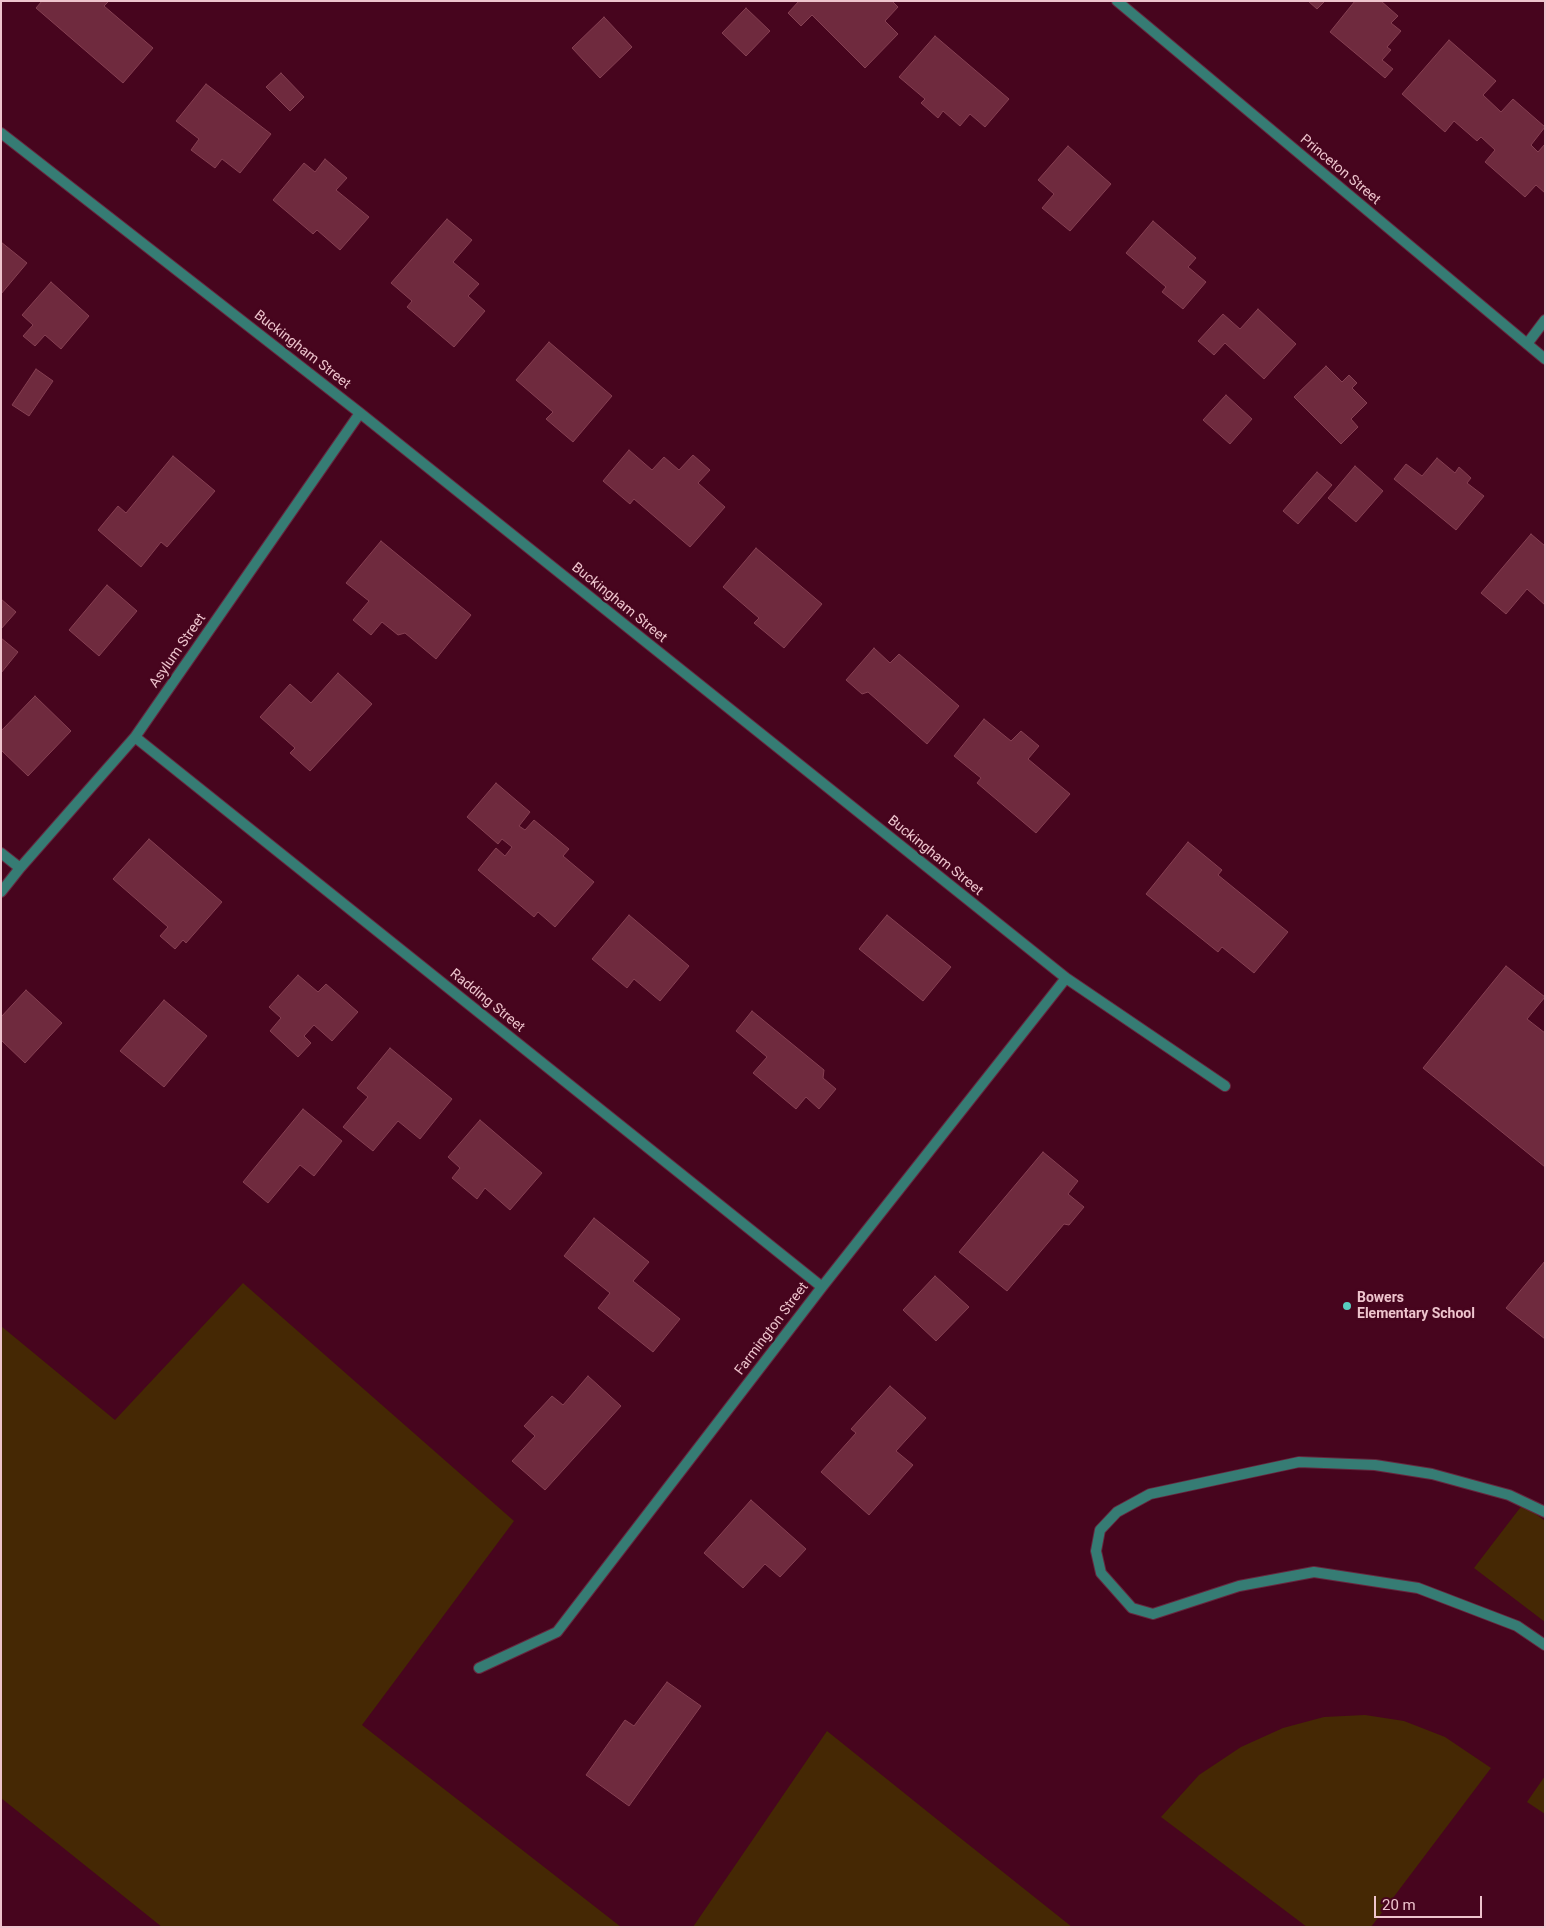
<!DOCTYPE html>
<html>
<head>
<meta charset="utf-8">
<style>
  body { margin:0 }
  #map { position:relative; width:1546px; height:1928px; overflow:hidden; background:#47051e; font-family:Roboto,sans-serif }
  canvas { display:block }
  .frame { position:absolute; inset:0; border:2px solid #eec4cd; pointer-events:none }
  .scale { position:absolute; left:1374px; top:1896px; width:108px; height:22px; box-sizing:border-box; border:2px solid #eec4cd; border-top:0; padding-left:6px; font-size:15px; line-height:18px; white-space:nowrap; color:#eec4cd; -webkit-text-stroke:4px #47051e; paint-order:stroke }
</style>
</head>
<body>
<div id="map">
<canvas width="1546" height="1928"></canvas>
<div class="frame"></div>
<div class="scale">20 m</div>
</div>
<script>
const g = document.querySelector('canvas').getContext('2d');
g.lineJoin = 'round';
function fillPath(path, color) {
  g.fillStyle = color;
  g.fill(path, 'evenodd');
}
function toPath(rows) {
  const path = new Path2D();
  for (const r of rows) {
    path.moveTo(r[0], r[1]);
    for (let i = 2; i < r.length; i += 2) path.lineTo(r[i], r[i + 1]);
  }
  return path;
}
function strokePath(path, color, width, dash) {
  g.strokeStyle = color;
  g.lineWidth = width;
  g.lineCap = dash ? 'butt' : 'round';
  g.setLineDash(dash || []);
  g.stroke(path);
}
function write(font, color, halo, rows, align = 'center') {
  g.font = font + ' Roboto,sans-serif';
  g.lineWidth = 5;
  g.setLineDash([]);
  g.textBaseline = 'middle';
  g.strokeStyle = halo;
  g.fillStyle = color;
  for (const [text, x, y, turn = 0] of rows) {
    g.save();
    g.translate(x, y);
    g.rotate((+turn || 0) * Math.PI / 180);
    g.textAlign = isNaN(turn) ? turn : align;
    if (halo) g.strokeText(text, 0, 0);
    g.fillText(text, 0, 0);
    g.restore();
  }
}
fillPath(toPath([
  [243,1283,514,1521,362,1725,621,1927,162,1927,1,1798,1,1326,115,1420],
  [1523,1504,1545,1521,1545,1622,1474,1568],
  [1365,1715,1404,1721,1445,1737,1491,1768,1371,1927,1307,1927,1161,1817,1199,1775,1241,1747,1283,1728,1324,1717],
  [827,1731,949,1829,1072,1927,693,1927],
  [1545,1776,1545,1814,1527,1802]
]), '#452804');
const building = toPath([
  [42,1,109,1,104,6,153,48,123,83,36,8,42,1],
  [799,1,892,1,898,7,885,21,898,34,865,68,812,15,801,26,788,13,799,1],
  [1308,1,1325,1,1317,9,1308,1],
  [1355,1,1381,1,1398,16,1391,23,1401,31,1387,47,1391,50,1382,60,1393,69,1385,78,1330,32,1355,1],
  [746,8,770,31,746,56,722,33,746,8],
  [604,17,632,47,600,78,572,48,604,17],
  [935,36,1009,99,985,127,970,114,960,126,943,111,938,118,921,103,925,99,899,77,935,36],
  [1449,40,1496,81,1483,95,1501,112,1513,99,1545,127,1531,145,1538,152,1545,144,1545,193,1536,185,1525,197,1485,162,1495,150,1481,137,1477,141,1454,121,1445,132,1402,94,1449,40],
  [281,73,304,97,290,111,266,87,281,73],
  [206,84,271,134,240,173,222,159,215,168,191,150,199,139,176,121,206,84],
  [1068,146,1111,184,1070,231,1042,208,1054,194,1038,180,1068,146],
  [325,159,347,178,336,190,369,217,340,250,317,230,313,234,273,200,304,163,315,172,325,159],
  [447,219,472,240,453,262,479,284,468,296,485,311,454,347,407,307,412,301,391,283,447,219],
  [1153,221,1196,258,1188,267,1206,282,1183,309,1162,292,1166,287,1126,253,1153,221],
  [1,242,27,263,1,294,1,242],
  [51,282,89,316,61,349,45,335,35,346,23,336,33,325,22,315,51,282],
  [1258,309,1296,344,1264,379,1225,343,1214,355,1198,341,1223,314,1240,329,1258,309],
  [549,342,612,396,573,442,546,419,553,412,516,380,549,342],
  [1326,366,1342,382,1349,375,1357,383,1352,388,1367,403,1351,419,1358,427,1341,444,1294,397,1326,366],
  [36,369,53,381,29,416,12,405,36,369],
  [1226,395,1252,419,1230,444,1203,420,1226,395],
  [629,450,652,470,664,457,679,470,693,455,710,470,698,483,725,507,690,547,634,499,630,504,603,481,629,450],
  [173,456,215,491,167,547,161,542,141,567,98,530,118,506,126,513,173,456],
  [1437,458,1455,473,1459,467,1471,478,1467,483,1484,496,1456,530,1394,479,1406,464,1422,476,1437,458],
  [1355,466,1383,491,1356,522,1328,498,1355,466],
  [1317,472,1332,485,1298,524,1283,511,1317,472],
  [1531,534,1545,546,1545,605,1527,589,1506,614,1481,593,1531,534],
  [381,541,471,615,436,659,405,633,398,635,382,622,371,635,353,620,369,601,346,583,381,541],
  [756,548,822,604,784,648,754,623,759,618,723,587,756,548],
  [107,585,137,611,99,656,69,630,107,585],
  [1,599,16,612,1,629,1,599],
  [1,638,18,652,1,673,1,638],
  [874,648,890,663,899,654,959,706,927,744,868,692,862,694,846,680,874,648],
  [338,673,372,704,310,771,290,753,295,748,260,717,290,684,311,703,338,673],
  [35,696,71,731,28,776,1,750,1,731,35,696],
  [984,719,1011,741,1021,731,1039,746,1028,759,1070,794,1036,833,977,783,981,778,954,756,984,719],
  [496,783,530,812,519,826,525,830,534,820,569,849,563,856,594,882,555,927,538,912,534,917,478,870,496,848,505,856,512,847,502,839,498,844,467,817,496,783],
  [149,839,222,902,186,943,183,940,175,949,160,936,168,927,113,879,149,839],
  [1188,842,1222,870,1218,875,1288,932,1254,973,1222,947,1218,952,1146,894,1188,842],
  [629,915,689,966,660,1001,634,979,627,988,592,959,629,915],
  [887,915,951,967,923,1001,859,949,887,915],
  [1506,966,1545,997,1527,1019,1545,1033,1545,1167,1423,1068,1506,966],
  [298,975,318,992,326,984,358,1012,332,1041,314,1025,304,1036,311,1043,298,1057,270,1031,281,1018,269,1007,298,975],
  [26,990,62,1023,25,1063,1,1040,1,1017,26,990],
  [164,1000,207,1036,164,1087,120,1051,164,1000],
  [752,1011,824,1070,823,1078,836,1089,819,1109,806,1097,796,1109,753,1073,767,1057,736,1031,752,1011],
  [390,1048,452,1099,420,1139,398,1121,373,1151,343,1127,368,1097,357,1088,390,1048],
  [303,1109,342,1141,314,1176,300,1165,268,1203,243,1182,303,1109],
  [480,1120,542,1173,510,1210,485,1188,477,1199,452,1178,460,1168,448,1157,480,1120],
  [1043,1152,1078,1181,1068,1194,1084,1207,1069,1225,1064,1224,1007,1291,959,1252,1043,1152],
  [594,1218,649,1262,633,1281,680,1319,653,1352,598,1308,610,1293,564,1256,594,1218],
  [1545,1261,1545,1339,1506,1308,1545,1261],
  [935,1276,969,1307,936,1341,903,1310,935,1276],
  [588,1376,621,1406,545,1490,512,1461,535,1436,524,1426,552,1396,563,1405,588,1376],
  [890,1386,926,1418,896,1451,913,1465,869,1515,821,1472,856,1433,851,1429,890,1386],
  [751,1500,806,1549,780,1577,765,1564,743,1588,704,1553,751,1500],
  [667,1682,701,1706,629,1806,586,1775,625,1720,634,1726,667,1682]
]);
fillPath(building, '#6f2a3e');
strokePath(building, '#864053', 1);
const service = toPath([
  [1545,1512,1509,1495,1432,1474,1375,1465,1299,1462,1150,1494,1117,1512,1100,1530,1096,1551,1101,1573,1132,1608,1153,1614,1239,1586,1314,1572,1418,1588,1517,1626,1545,1645]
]);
const minor = toPath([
  [1117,1,1545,359],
  [1,133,360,413,1066,978,1225,1086],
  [1527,344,1545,320],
  [135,737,822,1287],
  [1,853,20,868],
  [1,892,20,868,135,737,360,413],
  [479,1668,557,1632,822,1287,1066,978]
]);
strokePath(service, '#65273e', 12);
strokePath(minor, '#65273e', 12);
strokePath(service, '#367c74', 10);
strokePath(minor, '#367c74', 10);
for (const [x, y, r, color] of [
  [1347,1306,5,"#58cec0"]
]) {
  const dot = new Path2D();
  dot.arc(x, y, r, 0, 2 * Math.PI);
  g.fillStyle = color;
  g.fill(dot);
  strokePath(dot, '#47051e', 2);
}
write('14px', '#eec4cd', '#47051e', [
  ["Princeton Street",1340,170,40],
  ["Buckingham Street",302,350,38],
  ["Buckingham Street",619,603,39],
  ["Asylum Street",178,651,-55],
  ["Buckingham Street",935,856,39],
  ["Radding Street",487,1001,39],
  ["Farmington Street",772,1329,-53]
]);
write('bold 14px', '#eec4cd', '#47051e', [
  ["Bowers",1357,1298],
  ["Elementary School",1357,1314]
], 'left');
</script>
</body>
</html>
